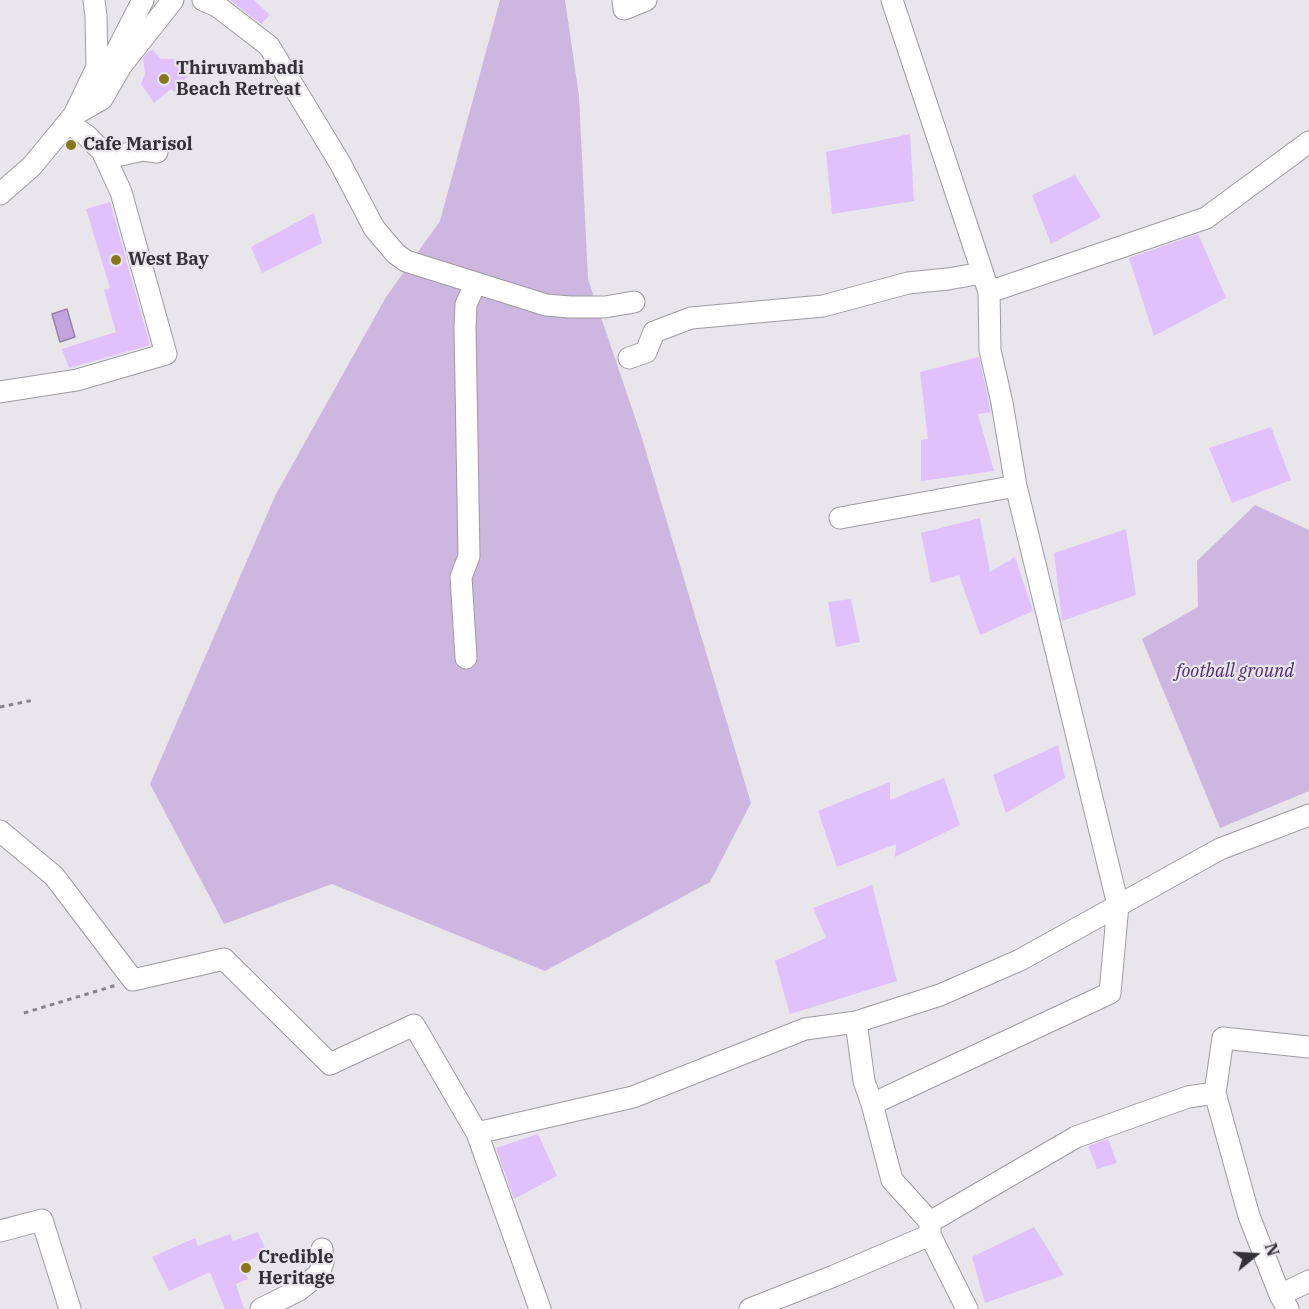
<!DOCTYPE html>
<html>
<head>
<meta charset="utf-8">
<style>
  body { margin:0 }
  #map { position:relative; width:1309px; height:1309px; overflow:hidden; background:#e8e5eb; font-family:"IBM Plex Serif",serif }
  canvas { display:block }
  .north { position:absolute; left:1225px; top:1225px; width:60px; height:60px; -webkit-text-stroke:4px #e8e5eb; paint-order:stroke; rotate:72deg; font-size:16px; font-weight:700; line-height:24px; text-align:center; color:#333234 }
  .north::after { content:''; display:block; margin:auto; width:21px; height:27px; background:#333234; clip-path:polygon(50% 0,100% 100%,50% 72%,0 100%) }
</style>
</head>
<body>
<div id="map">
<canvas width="1309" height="1309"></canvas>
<div class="north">N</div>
</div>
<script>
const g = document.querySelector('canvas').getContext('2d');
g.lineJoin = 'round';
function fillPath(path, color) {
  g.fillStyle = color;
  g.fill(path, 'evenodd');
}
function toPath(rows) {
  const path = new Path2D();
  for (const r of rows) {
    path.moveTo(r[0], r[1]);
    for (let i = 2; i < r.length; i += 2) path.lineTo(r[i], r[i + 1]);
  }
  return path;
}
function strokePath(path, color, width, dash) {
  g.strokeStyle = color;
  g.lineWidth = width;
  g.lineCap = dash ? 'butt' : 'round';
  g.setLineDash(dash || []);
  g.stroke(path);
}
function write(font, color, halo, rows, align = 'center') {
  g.font = font + ' "IBM Plex Serif",serif';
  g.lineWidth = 4.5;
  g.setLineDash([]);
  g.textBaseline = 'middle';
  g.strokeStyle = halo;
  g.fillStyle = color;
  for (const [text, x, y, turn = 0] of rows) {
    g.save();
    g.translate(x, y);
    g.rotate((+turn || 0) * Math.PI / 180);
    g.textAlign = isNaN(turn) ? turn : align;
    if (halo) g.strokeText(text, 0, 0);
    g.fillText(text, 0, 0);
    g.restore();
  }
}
fillPath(toPath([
  [500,0,565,0,579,96,588,279,641,435,751,803,710,882,545,971,332,884,224,924,150,784,275,496,386,297,440,221],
  [1255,505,1309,530,1309,791,1220,828,1142,639,1198,607,1197,561]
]), '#cdb7e0');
const water = toPath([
  [67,309,75,337,60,342,52,314,67,309]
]);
fillPath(water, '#c4a4de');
strokePath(water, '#9882ab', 1.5);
fillPath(toPath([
  [230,0,254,0,270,15,261,24],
  [153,50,161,59,175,59,181,67,185,65,191,74,180,83,181,85,174,92,171,89,154,103,141,84,145,74,143,58,149,51],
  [910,134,914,201,832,214,826,152],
  [1075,175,1101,217,1051,244,1032,195],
  [110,202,150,345,69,368,62,349,116,332,104,290,110,288,86,209],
  [314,213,322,243,262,273,251,247],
  [1198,234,1226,298,1154,336,1129,258],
  [979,357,991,412,978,414,994,471,921,481,921,440,928,439,920,372],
  [1271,427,1291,480,1232,503,1209,448],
  [980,518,990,572,1015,557,1033,611,980,635,959,575,931,583,921,533],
  [1126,529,1136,595,1062,621,1054,553],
  [851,599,860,642,836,647,828,602],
  [1058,745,1065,778,1006,813,993,775],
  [944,778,960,825,895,857,896,844,837,867,818,811,890,782,890,800],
  [872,885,897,981,790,1014,775,961,826,938,813,908],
  [538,1134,557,1176,514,1199,496,1148],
  [1108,1139,1117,1163,1097,1169,1088,1146],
  [1034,1227,1064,1275,985,1303,972,1257],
  [258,1232,267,1253,242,1263,248,1279,236,1284,244,1309,225,1309,210,1272,169,1291,152,1257,195,1238,198,1246,230,1234,233,1241]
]), '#e1c1fc');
const minor = toPath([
  [203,0,217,6,269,46,340,163,374,228,396,254,406,261,546,305,570,307,605,307,634,302],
  [623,0,624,9,646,0],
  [109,66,143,0],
  [74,115,102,99,121,66,173,0],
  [68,123,86,135,102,151,107,154,121,155,143,150,157,152],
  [0,194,32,166,74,115,97,67,96,16,94,0],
  [989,292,1206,218,1309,142],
  [629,358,646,352,654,332,691,318,823,306,908,283,948,279,982,273],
  [0,392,77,380,166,354,121,192,102,151],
  [840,518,1016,486],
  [466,658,461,577,469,556,465,327,466,304,476,283],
  [0,831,54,876,133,980,224,959,330,1064,414,1025,477,1133,540,1309],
  [856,1022,864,1081,872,1104,892,1180,930,1222,930,1235,967,1309],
  [872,1104,1110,993,1118,905,1016,486,1002,403,990,350,989,292,892,0],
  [477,1133,633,1097,805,1029,856,1022,940,995,1020,960,1220,849,1309,815],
  [930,1222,1076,1137,1188,1097,1215,1093],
  [0,1231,42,1220,70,1309],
  [1280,1295,1309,1281],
  [261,1309,299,1290,319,1274,323,1262,322,1249],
  [750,1309,834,1276,930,1235],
  [1288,1309,1280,1295,1249,1216,1215,1093,1223,1038,1309,1047]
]);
strokePath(minor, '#9d9ba0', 23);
strokePath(toPath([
  [0,707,34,700],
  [24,1013,117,985]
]), '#878589', 3, [4.5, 4.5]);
strokePath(minor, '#fff', 21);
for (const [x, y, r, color] of [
  [164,79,6,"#87771b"],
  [71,145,6,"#87771b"],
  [116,260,6,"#87771b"],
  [246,1268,6,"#87771b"]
]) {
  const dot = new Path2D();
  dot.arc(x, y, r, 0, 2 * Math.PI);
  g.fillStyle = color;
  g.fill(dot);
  strokePath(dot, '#e8e5eb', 2);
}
write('bold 18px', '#333234', '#e8e5eb', [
  ["Thiruvambadi",176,69],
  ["Beach Retreat",176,90],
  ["Cafe Marisol",83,145],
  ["West Bay",128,260],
  ["Credible",258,1258],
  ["Heritage",258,1279]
], 'left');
write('italic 18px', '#51296d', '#e8e5eb', [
  ["football ground",1235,672]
]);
</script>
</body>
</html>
